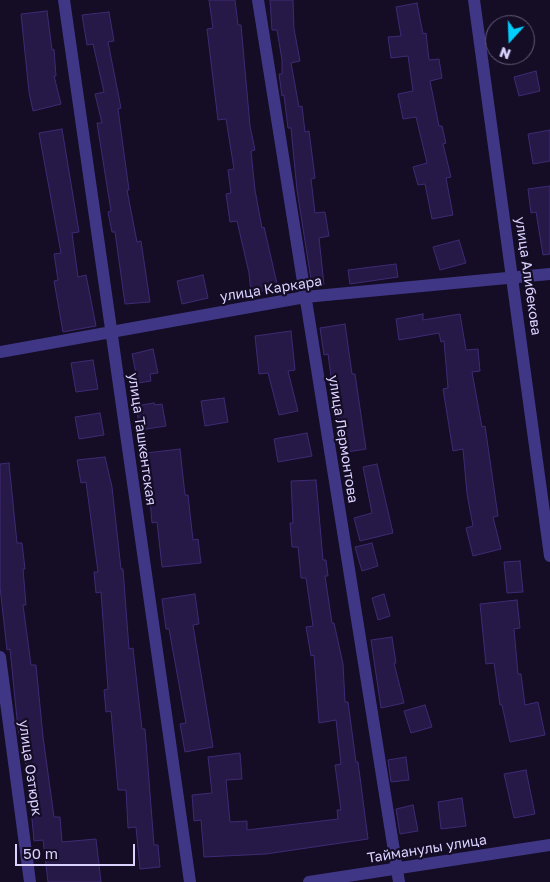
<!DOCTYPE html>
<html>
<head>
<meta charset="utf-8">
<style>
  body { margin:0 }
  #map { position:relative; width:550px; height:882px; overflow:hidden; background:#140d25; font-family:"Golos Text",sans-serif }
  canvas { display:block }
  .north { position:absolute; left:485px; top:15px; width:50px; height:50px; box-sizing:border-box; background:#140d25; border:1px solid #645c7c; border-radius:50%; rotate:200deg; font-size:14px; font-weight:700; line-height:20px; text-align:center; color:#dbd2ff }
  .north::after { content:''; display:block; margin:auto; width:18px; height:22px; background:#00cefd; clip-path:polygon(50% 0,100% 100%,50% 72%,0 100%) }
  .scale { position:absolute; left:15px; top:844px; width:120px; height:22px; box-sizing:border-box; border:2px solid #dbd2ff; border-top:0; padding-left:6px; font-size:15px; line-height:18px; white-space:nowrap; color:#dbd2ff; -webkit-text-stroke:4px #140d25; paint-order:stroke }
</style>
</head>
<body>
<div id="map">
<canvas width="550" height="882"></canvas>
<div class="north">N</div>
<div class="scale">50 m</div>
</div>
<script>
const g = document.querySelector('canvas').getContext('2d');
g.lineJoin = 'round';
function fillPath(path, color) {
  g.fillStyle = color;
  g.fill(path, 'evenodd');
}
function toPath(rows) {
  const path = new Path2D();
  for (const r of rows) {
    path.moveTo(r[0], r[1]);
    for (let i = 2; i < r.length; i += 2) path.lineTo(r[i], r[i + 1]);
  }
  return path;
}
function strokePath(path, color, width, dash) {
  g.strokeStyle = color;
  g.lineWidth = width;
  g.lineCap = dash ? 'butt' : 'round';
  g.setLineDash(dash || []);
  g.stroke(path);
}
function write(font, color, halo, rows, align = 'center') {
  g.font = font + ' "Golos Text",sans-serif';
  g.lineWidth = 4.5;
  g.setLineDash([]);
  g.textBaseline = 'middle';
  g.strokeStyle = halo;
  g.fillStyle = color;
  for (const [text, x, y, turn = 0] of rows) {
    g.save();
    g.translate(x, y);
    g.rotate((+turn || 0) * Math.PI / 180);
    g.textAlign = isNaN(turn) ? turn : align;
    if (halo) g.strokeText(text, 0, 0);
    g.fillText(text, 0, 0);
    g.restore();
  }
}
const building = toPath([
  [209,0,235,0,238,25,241,25,250,126,255,150,251,151,255,190,262,228,264,227,278,288,251,293,249,273,237,221,230,222,226,194,231,193,228,170,234,169,226,119,218,120,207,29,213,28,209,0],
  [270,0,293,0,294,29,300,61,291,63,299,107,302,106,305,132,309,131,315,178,311,179,315,213,325,212,329,236,319,238,324,285,312,286,297,190,291,128,288,128,284,95,282,96,279,74,282,74,282,60,277,30,272,30,270,0],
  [417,3,423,34,426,33,429,60,439,59,442,78,430,81,439,126,442,126,446,143,443,144,451,177,446,178,453,215,432,219,425,184,418,185,413,167,427,163,416,117,403,119,398,94,413,91,408,56,391,58,388,37,401,36,396,7,417,3],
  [47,11,52,50,54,49,56,76,54,76,61,104,33,111,29,92,21,14,47,11],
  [109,12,114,41,108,42,121,108,118,109,129,190,127,190,137,242,141,241,150,302,125,304,115,232,112,232,108,212,111,211,97,123,102,123,95,94,104,92,93,44,87,45,82,15,109,12],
  [536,71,540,91,519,96,514,77,536,71],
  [62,129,79,232,72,233,78,277,86,275,96,326,63,332,54,281,58,280,54,254,61,253,39,133,62,129],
  [550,130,550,161,533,164,528,134,550,130],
  [550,186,550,254,543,255,536,212,531,213,528,189,550,186],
  [459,240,466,263,440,270,433,247,459,240],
  [396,264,398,277,350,284,348,270,396,264],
  [203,275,208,298,182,304,177,281,203,275],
  [423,314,423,320,460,314,466,350,478,349,480,371,472,372,482,427,485,426,498,516,493,517,501,549,473,556,466,528,473,526,467,494,463,449,453,451,443,389,448,388,444,341,441,342,439,333,399,340,396,319,423,314],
  [345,324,352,374,355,374,366,449,341,453,328,354,324,355,320,328,345,324],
  [291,331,295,370,288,371,298,411,279,415,268,373,259,374,255,336,291,331],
  [153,349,158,373,150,374,151,381,138,383,132,354,153,349],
  [93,360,98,389,76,392,71,363,93,360],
  [224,398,228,422,205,426,201,401,224,398],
  [154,403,155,405,162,404,166,426,140,430,136,406,154,403],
  [100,413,104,435,79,439,75,417,100,413],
  [307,433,312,456,278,462,274,439,307,433],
  [180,449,185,495,188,495,193,540,198,539,201,563,162,567,157,522,152,523,146,453,180,449],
  [105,457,112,487,121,569,123,569,129,649,133,648,142,729,145,729,154,845,158,845,160,867,140,869,136,827,128,828,126,790,118,790,111,711,106,712,104,690,108,689,101,592,96,593,94,572,98,572,86,482,81,483,77,460,105,457],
  [9,463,17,543,22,543,25,569,23,569,26,605,23,605,31,665,36,665,43,737,54,817,60,817,62,842,96,839,101,882,48,882,43,840,34,841,28,775,18,729,10,649,7,650,0,587,0,464,9,463],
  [377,464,393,533,360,541,354,518,372,513,363,467,377,464],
  [316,480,323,560,326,560,328,576,325,576,332,623,334,623,343,664,345,702,348,702,356,762,358,762,368,839,266,854,204,857,201,820,194,821,192,795,212,793,208,757,240,753,242,779,226,780,230,822,247,821,247,830,338,819,337,810,341,810,335,765,341,764,336,720,319,723,314,655,311,656,306,627,313,626,306,578,301,578,298,547,292,547,290,523,293,523,291,481,316,480],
  [372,543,378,566,362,571,355,547,372,543],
  [520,561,523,592,507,593,504,562,520,561],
  [195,594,199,624,193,625,213,747,185,752,180,724,186,723,169,629,166,629,162,599,195,594],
  [384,594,390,616,378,620,372,598,384,594],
  [517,600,520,628,514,629,518,674,521,674,525,705,538,702,545,735,510,742,502,705,500,705,494,663,486,664,480,604,517,600],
  [392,637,396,663,394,663,404,703,381,708,371,640,392,637],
  [425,705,432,727,411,733,404,711,425,705],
  [406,757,409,780,391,782,388,760,406,757],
  [526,770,535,814,514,818,504,774,526,770],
  [462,798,466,826,441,829,438,802,462,798],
  [413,805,418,831,400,834,396,809,413,805]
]);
fillPath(building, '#261947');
strokePath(building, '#3f2a74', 1);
strokePath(toPath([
  [64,0,190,882],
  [258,0,399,882],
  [0,352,305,297,550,274],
  [0,657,30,882]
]), '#403686', 12);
strokePath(toPath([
  [474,0,550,556],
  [309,882,550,845]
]), '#403686', 12);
write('14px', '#dbd2ff', '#140d25', [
  ["улица Алибекова",528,276,82],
  ["улица Каркара",271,289,-9],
  ["улица Ташкентская",142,439,82],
  ["улица Лермонтова",343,439,81],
  ["улица Озтюрк",30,768,82],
  ["Тайманулы улица",427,849,-9]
]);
</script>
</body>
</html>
